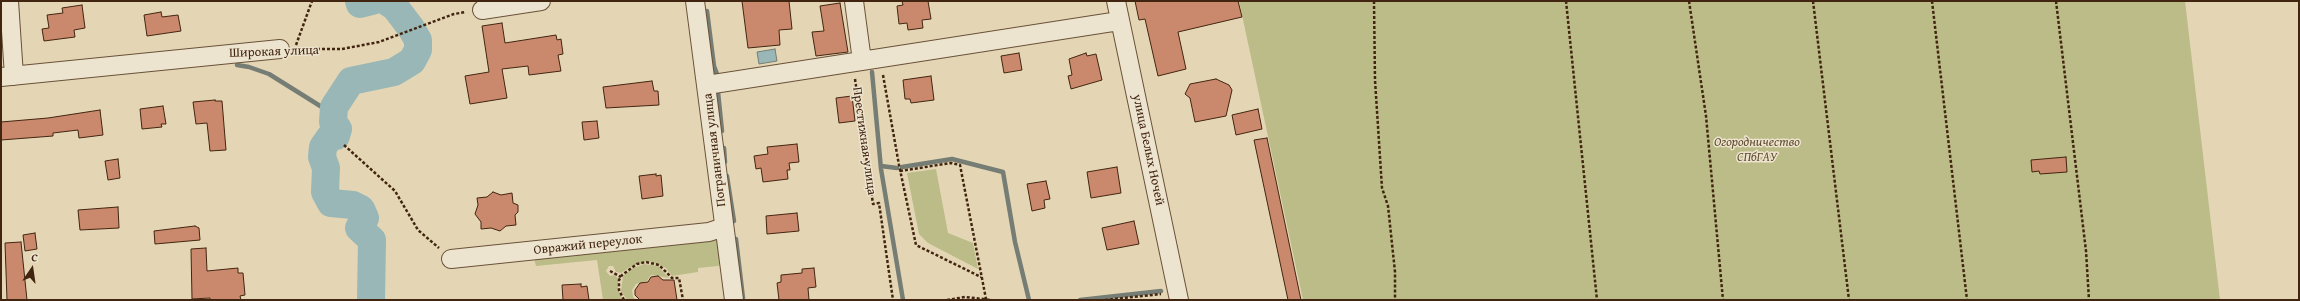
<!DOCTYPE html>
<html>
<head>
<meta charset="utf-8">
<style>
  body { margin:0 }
  #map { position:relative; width:2300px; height:301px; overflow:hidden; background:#e4d6b5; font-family:"Gentium Book Plus",serif }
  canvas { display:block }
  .frame { position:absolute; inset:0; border:2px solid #422510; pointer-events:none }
  .north { position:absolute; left:12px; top:249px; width:40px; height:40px; -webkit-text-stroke:3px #ede4cf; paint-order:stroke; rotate:13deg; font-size:11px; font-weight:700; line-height:16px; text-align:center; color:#422510 }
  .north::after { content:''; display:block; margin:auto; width:14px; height:18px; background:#422510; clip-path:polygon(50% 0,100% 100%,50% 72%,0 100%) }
</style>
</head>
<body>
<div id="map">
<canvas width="2300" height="301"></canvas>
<div class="frame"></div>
<div class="north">С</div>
</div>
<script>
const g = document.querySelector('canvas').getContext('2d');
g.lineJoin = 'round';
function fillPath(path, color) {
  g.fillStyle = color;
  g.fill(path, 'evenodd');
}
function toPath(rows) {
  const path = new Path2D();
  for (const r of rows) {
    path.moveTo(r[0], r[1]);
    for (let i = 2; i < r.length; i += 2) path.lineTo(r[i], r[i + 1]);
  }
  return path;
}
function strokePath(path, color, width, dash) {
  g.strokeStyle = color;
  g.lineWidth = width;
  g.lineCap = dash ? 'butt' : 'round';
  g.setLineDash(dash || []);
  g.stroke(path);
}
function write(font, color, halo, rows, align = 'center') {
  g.font = font + ' "Gentium Book Plus",serif';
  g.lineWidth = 3;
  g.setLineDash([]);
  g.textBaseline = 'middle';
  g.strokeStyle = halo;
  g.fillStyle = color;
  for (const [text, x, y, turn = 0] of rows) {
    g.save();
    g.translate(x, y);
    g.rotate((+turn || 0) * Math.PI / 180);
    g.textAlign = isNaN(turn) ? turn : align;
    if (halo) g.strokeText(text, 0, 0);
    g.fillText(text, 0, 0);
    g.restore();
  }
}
fillPath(toPath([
  [1239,1,2185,1,2220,300,1303,300],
  [936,169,948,233,973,243,978,269,928,243,919,234,907,173],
  [717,238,723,261,718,266,698,268,698,272,672,276,666,268,649,261,630,267,621,273,616,272,613,266,609,266,606,271,610,276,614,275,618,278,618,290,623,300,603,300,597,260,536,266,533,254],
  [644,264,658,266,669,278,651,275,647,281,636,284,632,290,633,297,636,300,627,300,621,291,623,276,631,269]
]), '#bbbc88');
const water = toPath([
  [775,49,777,61,759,64,757,52,775,49]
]);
fillPath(water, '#98b7b6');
strokePath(water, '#767d74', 1);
strokePath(toPath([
  [707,11,714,66,717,74],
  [237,65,249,67,269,74,333,114],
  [872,72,881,169,903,300],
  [718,92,722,131],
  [724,148,725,162],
  [881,166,897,168],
  [902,167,952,159,1003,172,1015,242,1029,300],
  [727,176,734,221],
  [736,239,743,298],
  [1080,300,1161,291]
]), '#767d74', 4.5);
strokePath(toPath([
  [359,1,360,4,372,1],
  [371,300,372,240,359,228,365,218,361,209,353,205,331,203,325,192,326,168,322,157,323,147,330,137,336,136,338,129,333,122,334,107,351,81,394,72,412,61,418,50,418,40,411,28,395,7,386,1]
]), '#98b7b6', 28);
const building = toPath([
  [742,1,789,1,792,29,779,30,780,45,748,48,742,1],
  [902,1,928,1,931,19,922,20,923,28,908,30,907,23,899,24,897,6,903,5,902,1],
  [1135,1,1238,1,1242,17,1178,32,1186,69,1158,76,1145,19,1139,20,1135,1],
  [840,3,848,52,816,56,812,32,824,31,820,6,840,3],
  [82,5,85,28,74,30,75,37,44,41,42,29,49,28,47,15,63,13,62,8,82,5],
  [161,12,162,17,178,15,181,31,147,36,144,15,161,12],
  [502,23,505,43,556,35,557,40,561,39,563,54,558,55,561,71,529,75,528,66,502,69,507,98,470,104,465,76,489,72,482,26,502,23],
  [1019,53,1022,70,1004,73,1001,56,1019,53],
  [1086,53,1087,56,1096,54,1102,80,1071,89,1068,76,1072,75,1069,59,1086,53],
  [931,76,934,100,911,103,910,99,905,99,903,80,931,76],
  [1216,79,1229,85,1232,90,1226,116,1195,122,1190,98,1185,94,1190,84,1216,79],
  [652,81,654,91,658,91,659,105,606,108,603,87,652,81],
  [852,96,855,121,839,123,836,98,852,96],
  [215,100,215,101,222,101,226,150,210,151,207,123,196,124,193,102,215,100],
  [163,106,166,124,161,124,162,127,142,129,140,109,163,106],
  [1258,109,1262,129,1236,135,1232,115,1258,109],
  [100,110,103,135,79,138,78,130,53,133,53,136,1,140,1,122,48,118,100,110],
  [597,121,599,138,584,140,582,122,597,121],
  [1267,138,1301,300,1288,300,1254,140,1267,138],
  [797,144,799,162,789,163,790,170,787,170,788,179,763,182,761,168,756,169,754,156,768,154,767,147,797,144],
  [2066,157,2067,172,2040,174,2039,171,2032,172,2031,160,2066,157],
  [118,159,120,178,108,180,105,161,118,159],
  [1117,167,1121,193,1091,198,1087,172,1117,167],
  [656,174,656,176,661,175,663,196,642,199,639,176,656,174],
  [1046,181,1050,199,1044,200,1045,208,1032,211,1027,184,1046,181],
  [493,192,501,195,512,193,513,203,518,205,518,212,515,215,516,225,506,226,500,231,491,228,481,229,481,222,475,214,478,205,477,198,487,197,493,192],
  [118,207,119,228,80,230,78,210,118,207],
  [797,213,799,231,767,234,766,216,797,213],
  [1134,221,1139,244,1107,250,1102,228,1134,221],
  [195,226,199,228,200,240,155,244,154,231,195,226],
  [35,233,37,249,25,251,23,235,35,233],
  [21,242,27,300,7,300,5,243,21,242],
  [206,248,207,271,238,268,238,273,243,273,245,295,240,296,241,300,210,300,210,298,192,299,191,249,206,248],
  [814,268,816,287,808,288,809,300,779,300,777,283,781,282,781,275,802,273,802,269,814,268],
  [658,276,663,280,674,280,677,300,640,300,635,295,635,290,640,283,648,282,651,277,658,276],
  [581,284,581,287,587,286,589,300,563,300,562,285,581,284]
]);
fillPath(building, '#ca886c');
strokePath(building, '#422510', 1);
const minor = toPath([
  [9,1,14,76],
  [695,1,734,300],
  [854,1,862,61],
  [1116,1,1179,300],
  [482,10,541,1],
  [1,77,280,49],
  [707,85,1119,21],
  [451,259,709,232,724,227]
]);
strokePath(minor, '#6a5139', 20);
strokePath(toPath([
  [1374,1,1375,80,1382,188,1388,206,1395,272,1395,300],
  [1566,1,1597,300],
  [1689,1,1706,116,1723,300],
  [1813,1,1849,300],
  [1932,1,1967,300],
  [2056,1,2086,251,2089,300],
  [296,45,312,1],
  [297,49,342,49,379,42,454,14,466,12],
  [883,75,899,165,916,245,981,277],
  [855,79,873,204,879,203,893,300],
  [344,145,395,191,418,230,439,248],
  [900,171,951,163,960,165,986,299],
  [610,271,621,277],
  [624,300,619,290,619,280,622,275,637,264,646,262,659,265,672,278,679,278,683,300],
  [947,300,965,297,992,300],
  [1105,300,1161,294]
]), '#422510', 2.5, [3, 2]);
strokePath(minor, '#ede4cf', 18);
write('13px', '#422510', '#ede4cf', [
  ["Широкая улица",274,52,-2],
  ["Престижная улица",864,141,82],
  ["Пограничная улица",715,150,-97],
  ["улица Белых Ночей",1148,150,78],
  ["Овражий переулок",588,245,-6]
]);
write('italic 13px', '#604b2e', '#ede4cf', [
  ["Огородничество",1757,143],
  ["СПбГАУ",1757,158]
]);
</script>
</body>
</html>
